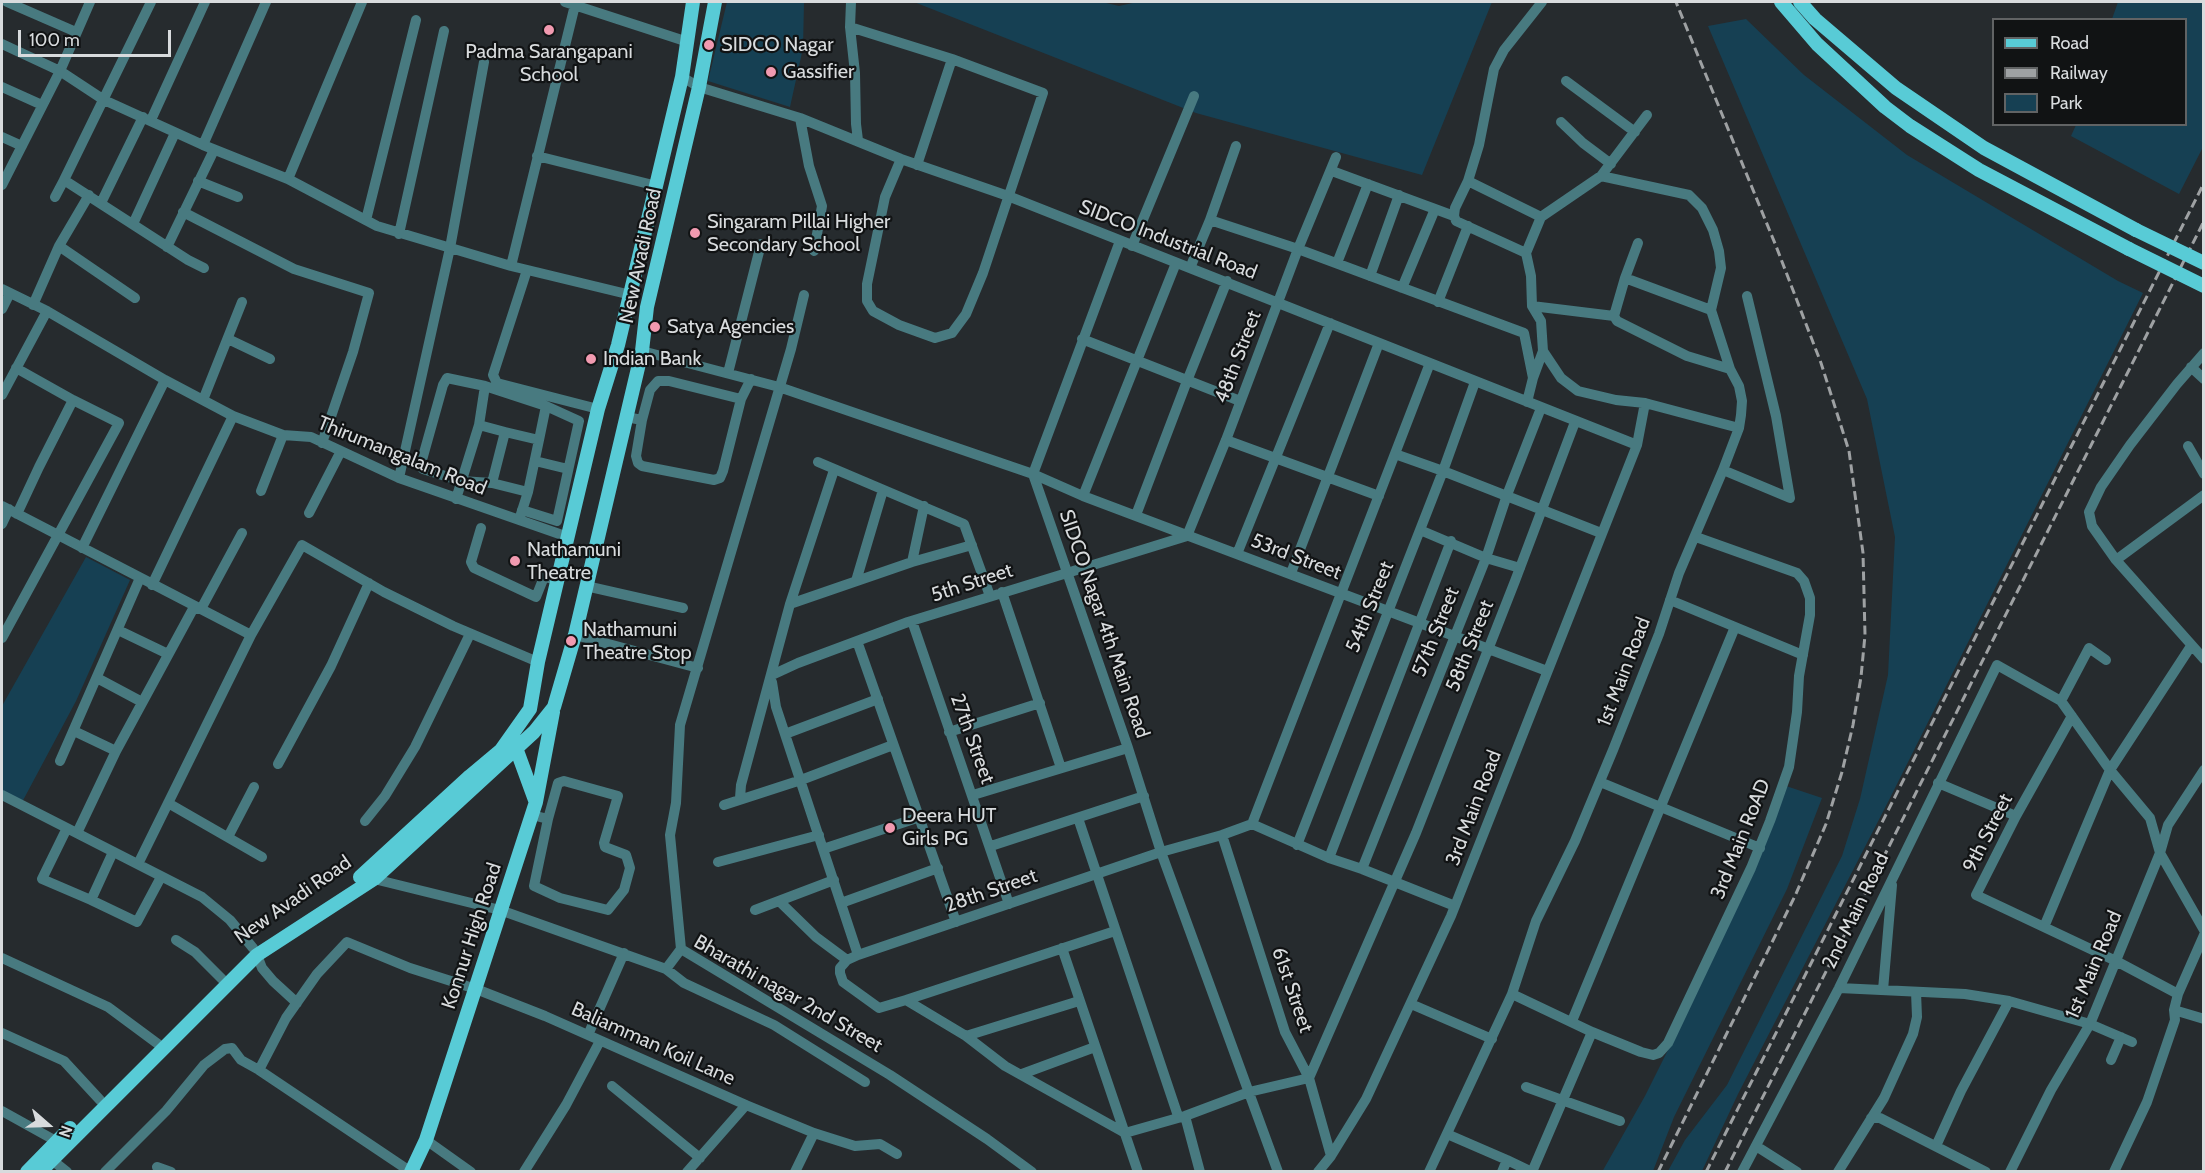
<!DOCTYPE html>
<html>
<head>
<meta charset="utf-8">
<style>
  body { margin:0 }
  #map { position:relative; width:2205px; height:1173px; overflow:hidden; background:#262b2e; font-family:Cabin,sans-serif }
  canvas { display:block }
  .frame { position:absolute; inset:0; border:3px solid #d8dbdd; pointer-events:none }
  .legend { position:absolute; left:1992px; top:18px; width:195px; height:108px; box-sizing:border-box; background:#111314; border:2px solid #616364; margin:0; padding:8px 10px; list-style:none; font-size:18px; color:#d8dbdd }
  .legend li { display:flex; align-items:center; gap:12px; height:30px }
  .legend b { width:30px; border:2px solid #616364 }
  .north { position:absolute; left:18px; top:1095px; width:60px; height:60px; -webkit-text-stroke:4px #111314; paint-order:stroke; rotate:110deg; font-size:16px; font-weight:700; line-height:24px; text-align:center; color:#d8dbdd }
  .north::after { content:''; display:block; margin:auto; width:21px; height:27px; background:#d8dbdd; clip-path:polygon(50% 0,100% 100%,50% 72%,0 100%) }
  .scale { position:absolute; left:18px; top:30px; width:153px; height:27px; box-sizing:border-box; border:3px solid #d8dbdd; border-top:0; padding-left:8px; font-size:18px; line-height:21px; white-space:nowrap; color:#d8dbdd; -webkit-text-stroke:4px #111314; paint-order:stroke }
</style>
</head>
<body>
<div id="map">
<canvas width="2205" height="1173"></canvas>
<div class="frame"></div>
<ul class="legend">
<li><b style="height:8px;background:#58cbd6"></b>Road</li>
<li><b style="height:8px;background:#9ea1a3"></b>Railway</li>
<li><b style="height:16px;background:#164053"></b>Park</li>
</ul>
<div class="north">N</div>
<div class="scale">100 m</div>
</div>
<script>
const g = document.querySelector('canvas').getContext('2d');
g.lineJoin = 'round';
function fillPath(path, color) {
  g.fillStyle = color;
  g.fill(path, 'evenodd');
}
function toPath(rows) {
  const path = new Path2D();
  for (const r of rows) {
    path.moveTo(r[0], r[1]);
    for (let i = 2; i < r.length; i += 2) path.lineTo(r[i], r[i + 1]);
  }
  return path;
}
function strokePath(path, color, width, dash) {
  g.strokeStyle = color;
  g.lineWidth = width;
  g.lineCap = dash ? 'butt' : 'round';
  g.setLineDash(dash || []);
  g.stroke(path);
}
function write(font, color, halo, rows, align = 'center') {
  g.font = font + ' Cabin,sans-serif';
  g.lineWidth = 4.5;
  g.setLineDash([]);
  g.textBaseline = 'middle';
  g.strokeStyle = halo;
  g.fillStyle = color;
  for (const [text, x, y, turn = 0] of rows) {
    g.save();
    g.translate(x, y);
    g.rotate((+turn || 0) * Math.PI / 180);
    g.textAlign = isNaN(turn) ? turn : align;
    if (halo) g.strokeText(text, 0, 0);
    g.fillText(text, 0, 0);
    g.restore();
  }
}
fillPath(toPath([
  [727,2,804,2,803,48,790,107,708,81],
  [914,2,1102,2,1119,6,1137,2,1492,2,1422,175,1196,113],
  [2118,2,2203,2,2203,147,2179,194,2071,136,2076,125,2186,124,2186,20,2112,19],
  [1746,19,1804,75,1907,155,2118,281,2143,293,1888,802,1738,1094,1702,1171,1668,1171,1685,1140,1727,1085,1842,856,1860,799,1888,675,1895,537,1867,399,1708,26],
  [86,557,130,580,76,701,20,806,2,798,2,706],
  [1786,786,1822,798,1787,889,1674,1117,1653,1171,1602,1172,1645,1096,1683,1020]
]), '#164053');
strokePath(toPath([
  [7,2,76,32],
  [151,2,64,180,188,260,204,268],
  [565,2,688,42],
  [851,2,850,27,855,73,856,124,858,140],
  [850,27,952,59,1043,93,983,273,966,314,952,333,935,338,899,325,873,311,867,301,867,284,885,197,901,159],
  [2,44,60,71,104,100,203,145,288,179,377,226,511,266,631,295],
  [682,77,699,87,800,118,901,159,1008,196,1637,445],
  [1566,81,1635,132],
  [2,87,42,105],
  [800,118,809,166,822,206,814,251],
  [151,120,205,2],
  [1561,122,1583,143,1611,164],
  [2,137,22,146],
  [203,145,266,2],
  [537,156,657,186],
  [917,165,952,59],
  [1332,171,1454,216],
  [1601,176,1647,115],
  [288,179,362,2],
  [198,181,238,197],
  [1468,181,1541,217],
  [2,185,60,71,90,2],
  [55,197,64,180],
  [101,203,143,117],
  [183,212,294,269,369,293,353,352,322,443],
  [366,220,416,20],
  [1210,220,1298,249,1524,333,1533,378],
  [133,224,175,133],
  [399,234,444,31],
  [1120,241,1033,474,1083,496,1547,671],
  [1638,243,1625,278,1614,316,1617,321,1687,356,1730,369],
  [59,246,135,298],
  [1132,246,1194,96],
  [167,247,214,150],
  [1526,253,1456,221,1454,216,1455,208,1468,181,1479,145,1494,69,1504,50,1542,2],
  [1337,263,1368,184],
  [511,266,575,5],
  [1190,268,1210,220,1236,146],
  [527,270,493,375,497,383,598,409],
  [1370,276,1399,195],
  [1625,278,1711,310],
  [1402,288,1435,209],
  [2,289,47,311,165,380,233,416,283,435,311,437,399,478,568,537],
  [1438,302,1468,226],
  [33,305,59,246,89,195],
  [1532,306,1614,316],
  [2,309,10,293],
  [228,339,270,359],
  [1082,339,1240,401],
  [642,351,779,387,1033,474,1128,748,1161,852,1278,1172],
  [2204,353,2177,384,2130,445,2101,487,2089,512,2092,526,2116,560,2204,659],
  [1430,363,1252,824,1222,835,1161,852,858,955,847,960,840,968,840,973,843,982,879,1008,906,1000,966,1036,1005,1066,1125,1133,1185,1116,1249,1092,1309,1078,1416,833,1515,581,1575,422],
  [2191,367,2204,379],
  [16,368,73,400],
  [728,373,761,244],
  [2,395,47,311],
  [203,400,242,302],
  [1527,402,1533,378,1543,351],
  [626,417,642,420,636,456,638,463,642,466,714,480,720,478,723,471,741,399,751,379],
  [642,420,650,390,658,381,669,381,741,399],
  [479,425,505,432,492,483,528,492,520,517],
  [505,432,539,440,528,492],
  [1226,440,1379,496],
  [2188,446,2204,474],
  [1395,454,1443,471,1601,533],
  [535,461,568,469],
  [818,462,964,524,990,596],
  [1723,470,1790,498,1776,416,1747,296],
  [399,478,450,248,484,62],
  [492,483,461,481,423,469,422,460,443,385,447,378,485,386,546,406,539,440],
  [261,491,283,435],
  [1083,496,1176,263],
  [456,499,479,425,485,386],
  [2,506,251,635],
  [522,510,557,521,579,421,546,406],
  [309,513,341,451],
  [1136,515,1187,381,1227,281],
  [2,524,9,509],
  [481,528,471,562,474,568,536,597,544,577,557,580],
  [1420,530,1486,558,1520,568],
  [82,548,165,380],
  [1237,554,1330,323],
  [2116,560,2204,495],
  [912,562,924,506],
  [1291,573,1379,343],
  [856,581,883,490],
  [152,585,233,416],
  [586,586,683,608],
  [1002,592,1061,768],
  [1670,600,1803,655],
  [790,604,912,562,972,545],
  [912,621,1009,904],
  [118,630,168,654],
  [575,635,698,668],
  [2,638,119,423,73,400,39,467,17,514],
  [857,641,956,922],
  [772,675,798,663,908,622,1187,536,1226,440,1298,249,1336,157],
  [97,678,142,702],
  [772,682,776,707,858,955],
  [2061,701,2089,648,2106,660],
  [2072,716,2016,816,1976,895,2116,961,2178,994,2204,935],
  [74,731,116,751],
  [949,732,1040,703],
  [785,734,878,699],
  [60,761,140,578],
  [278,764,331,666,369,583],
  [1600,782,1760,848],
  [1938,783,2016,816],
  [2,795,202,897,230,920,253,948],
  [973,795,1128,748],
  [740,798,741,785,790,604,834,470],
  [168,803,262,857],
  [724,805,801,780,893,745],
  [532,815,548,819,534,886,560,898,608,910,624,890,630,868,626,855,605,847,604,843,618,796,564,781,558,783,548,819],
  [1078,818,1178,1116],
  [365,821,385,796,415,747,470,634],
  [1252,824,1329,858,1362,869,1455,906],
  [67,828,42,879,91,900],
  [77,833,116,751,193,609,201,609,242,533],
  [1222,835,1285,1032,1309,1078,1331,1156],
  [228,837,254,787],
  [1297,845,1443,471,1475,382],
  [991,846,1144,796],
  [823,849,920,817],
  [113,852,91,900,137,922,161,877],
  [1329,858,1451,541],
  [718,862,819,835],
  [138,864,251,635,302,545,384,592,453,626,538,662],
  [1362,869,1486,558,1507,495,1541,408],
  [374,879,500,910,666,969,681,949],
  [779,901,816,937,847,960],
  [841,903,938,868],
  [755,910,834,880],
  [2044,927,2110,770,2191,646],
  [176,940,195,952,222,979],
  [1062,948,1138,1172],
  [681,949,670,835,676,803,680,725,791,349,804,295],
  [681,949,890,1075,987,1139,1032,1172],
  [257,955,262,968,273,981,297,1003],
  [2,958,108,1007,158,1044],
  [666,969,684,983,774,1025,865,1082],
  [1839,988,1965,994,2009,1001,2090,1024,2132,1042],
  [1883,990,1892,885],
  [1512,994,1592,1032,1641,1052,1653,1055,1659,1053,1668,1043,1751,868,1770,821,1789,767,1797,712,1799,676,1810,615,1810,598,1804,581,1797,573,1696,537],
  [906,1000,1115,931],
  [1411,1004,1492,1039],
  [2174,1010,2204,1019],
  [1572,1021,1735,627],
  [2,1033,64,1061,100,1100],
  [588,1035,624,953],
  [966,1036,1079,1001],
  [2111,1060,2121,1037],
  [1022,1074,1095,1047],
  [612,1086,700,1158],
  [1526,1087,1620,1121],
  [2,1111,56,1141],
  [1185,1116,1200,1172],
  [1871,1118,1880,1118,1986,1172],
  [1447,1134,1507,1160,1502,1172],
  [426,1140,471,1172],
  [1756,1146,1797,1172],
  [1936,1146,1961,1091,2009,1001],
  [52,1160,67,1172],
  [1507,1160,1532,1172],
  [157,1167,171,1172],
  [105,1172,166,1111,204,1065,225,1049,232,1048,241,1060,259,1070],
  [411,1172,259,1070,286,1018,317,974,347,942,410,968,476,989,545,1016,746,1105,814,1133,855,1146,880,1144,897,1154],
  [524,1172,566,1105,600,1041],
  [687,1172,746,1105],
  [795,1172,814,1133],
  [1318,1172,1331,1156,1366,1099,1451,916,1637,445,1645,403],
  [1429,1172,1512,994,1536,921,1575,841,1613,750,1659,634,1679,573,1723,470,1739,428,1741,415,1742,401,1739,386,1730,369,1711,310,1721,268,1719,251,1713,230,1702,208,1689,195,1601,176,1541,217,1526,253,1531,276,1532,306,1541,321,1543,351,1561,378,1578,391,1616,400,1645,403,1739,428],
  [1532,1172,1592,1032],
  [1742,1172,1839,988,1997,665,2061,701,2110,770,2150,818,2160,853,2204,930],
  [1838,1172,1884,1098,1913,1034,1917,1017,1916,992],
  [2010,1172,2051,1090,2090,1024,2160,853,2168,825,2204,770],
  [2114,1172,2147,1102,2175,1020,2174,1010,2178,994]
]), '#487a80', 10);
strokePath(toPath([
  [1781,2,1817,44,1885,107,1910,126,1979,170,2129,249],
  [1800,2,1815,19,1896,88,1984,148,2136,230],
  [512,744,516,748,535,800],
  [360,877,470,776,501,750,530,709,538,662,598,409,618,345,682,77,693,2],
  [27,1172,70,1128],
  [40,1172,257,955,374,879,534,732,554,707,575,635,642,351,647,307,699,87,715,2],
  [411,1172,426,1140,536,802,553,712]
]), '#58cbd6', 14);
strokePath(toPath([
  [1658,1172,1795,896,1826,824,1842,772,1853,725,1861,677,1865,635,1863,553,1849,451,1821,363,1776,246,1676,2],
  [1706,1172,2204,183],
  [1725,1172,2204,221]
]), '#9ea1a3', 3, [9, 4.5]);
strokePath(toPath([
  [2136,230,2204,263],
  [2129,249,2204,286]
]), '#58cbd6', 14);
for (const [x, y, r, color] of [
  [549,30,6,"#f19ab0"],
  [709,45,6,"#f19ab0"],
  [771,72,6,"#f19ab0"],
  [695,233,6,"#f19ab0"],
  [655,327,6,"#f19ab0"],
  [591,359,6,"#f19ab0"],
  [515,561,6,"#f19ab0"],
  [571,641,6,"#f19ab0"],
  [890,828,6,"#f19ab0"]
]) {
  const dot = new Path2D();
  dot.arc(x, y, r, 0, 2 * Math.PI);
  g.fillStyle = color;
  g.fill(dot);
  strokePath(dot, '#111314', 2);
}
write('20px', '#d8dbdd', '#111314', [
  ["SIDCO Nagar",721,45],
  ["Padma Sarangapani",549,52,"center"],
  ["School",549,75,"center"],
  ["Gassifier",783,72],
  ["Singaram Pillai Higher",707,222],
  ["Secondary School",707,245],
  ["Satya Agencies",667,327],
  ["Indian Bank",603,359],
  ["Nathamuni",527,550],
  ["Theatre",527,573],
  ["Nathamuni",583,630],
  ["Theatre Stop",583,653],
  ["Deera HUT",902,816],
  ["Girls PG",902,839]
], 'left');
write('20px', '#d8dbdd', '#111314', [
  ["SIDCO Industrial Road",1168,240,21],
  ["New Avadi Road",641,256,-78],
  ["48th Street",1238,357,-69],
  ["Thirumangalam Road",402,456,22],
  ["53rd Street",1296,557,21],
  ["5th Street",972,583,-18],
  ["54th Street",1370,607,-68],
  ["SIDCO Nagar 4th Main Road",1104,624,71],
  ["57th Street",1436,632,-68],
  ["58th Street",1470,646,-68],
  ["1st Main Road",1624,672,-69],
  ["27th Street",972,739,70],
  ["3rd Main Road",1474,808,-69],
  ["9th Street",1988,833,-63],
  ["3rd Main RoAD",1741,839,-68],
  ["28th Street",991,891,-19],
  ["New Avadi Road",293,900,-35],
  ["2nd Main Road",1856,911,-64],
  ["Konnur High Road",472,936,-72],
  ["1st Main Road",2094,965,-67],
  ["61st Street",1292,990,71],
  ["Bharathi nagar 2nd Street",788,994,30],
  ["Baliamman Koil Lane",653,1044,24]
]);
</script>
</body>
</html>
